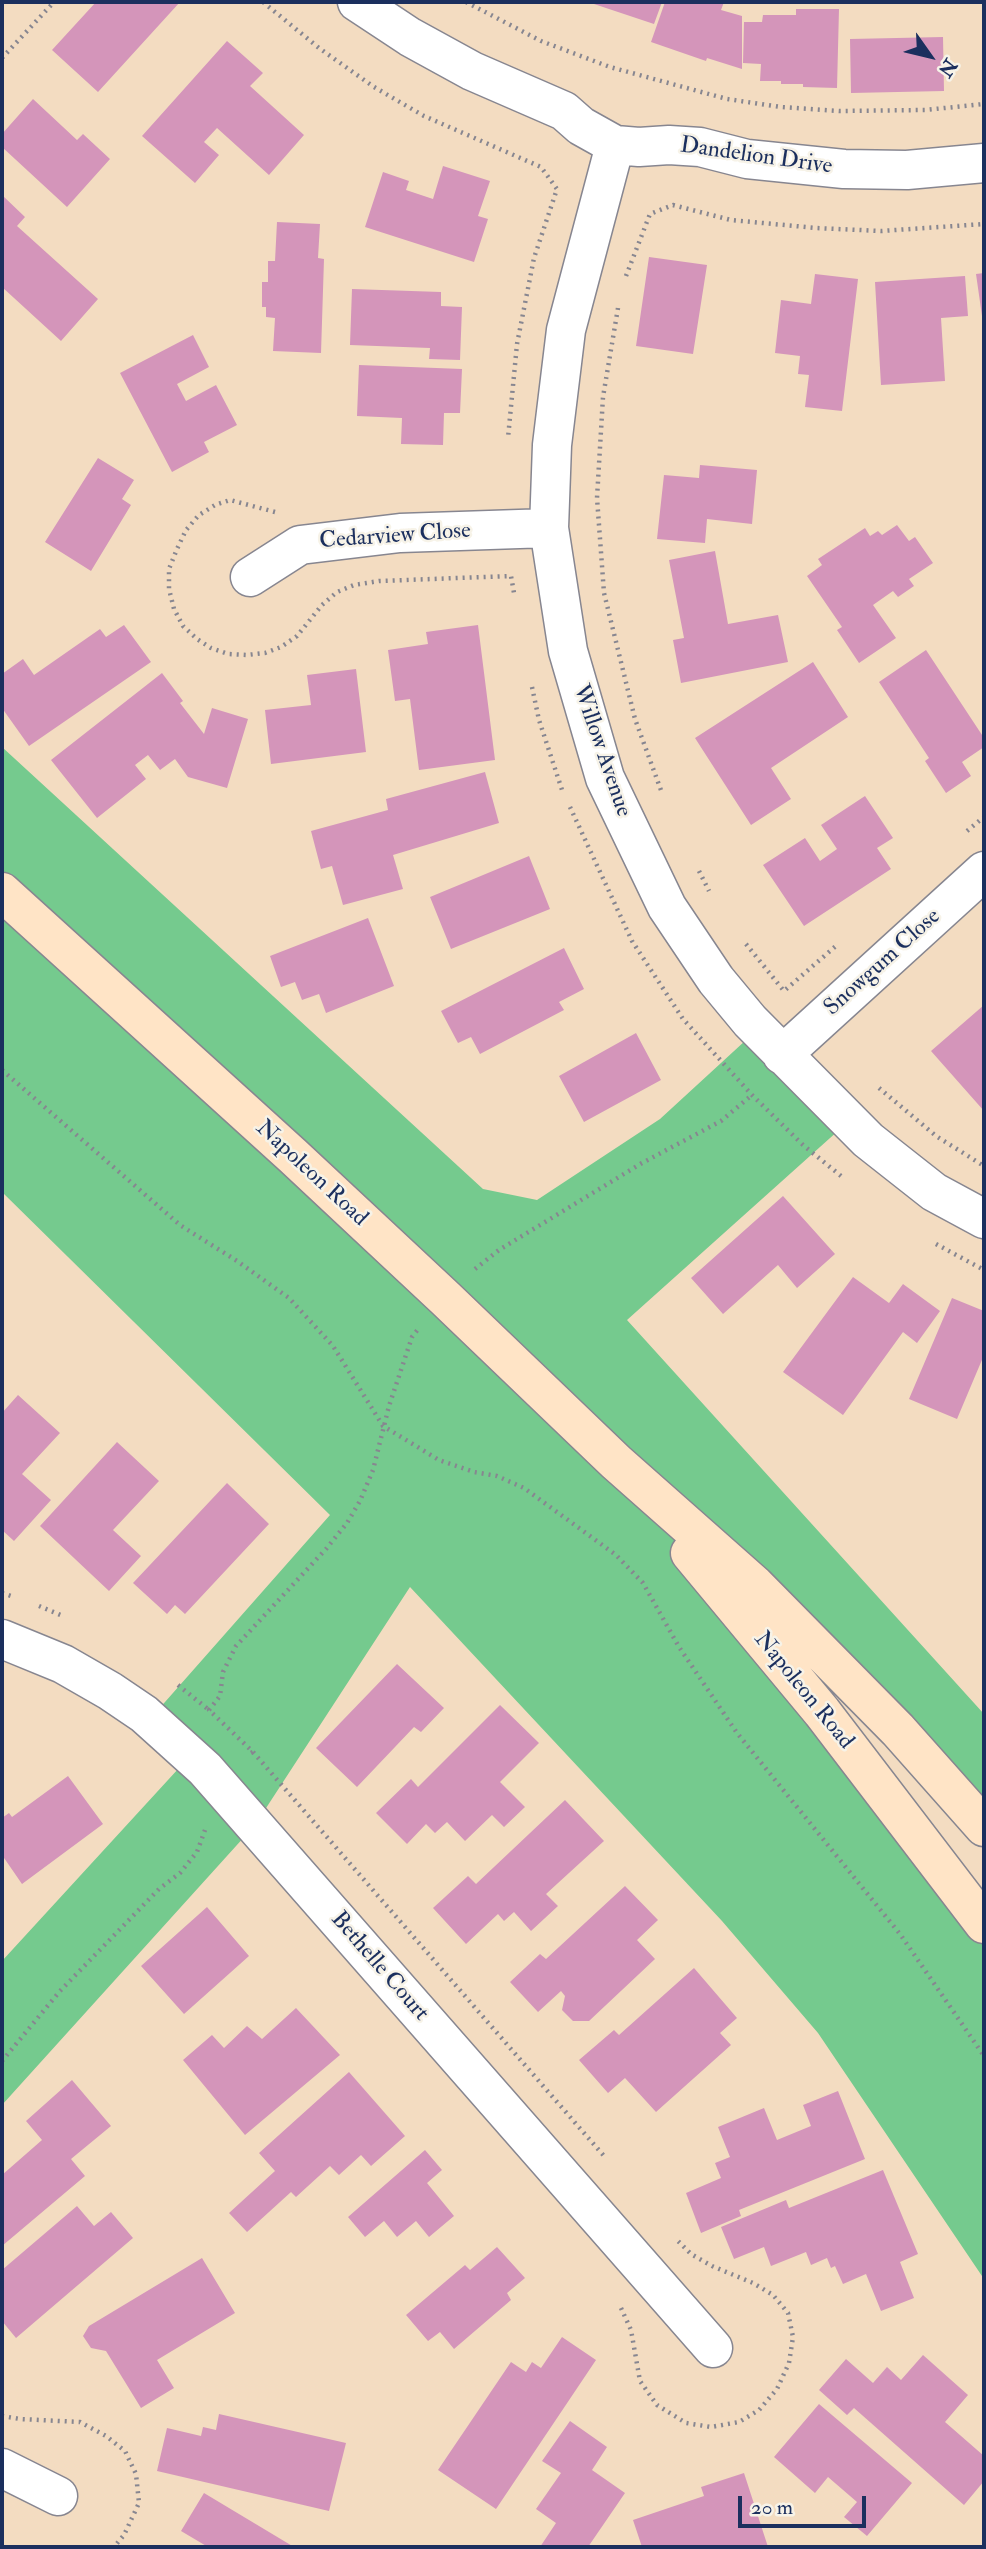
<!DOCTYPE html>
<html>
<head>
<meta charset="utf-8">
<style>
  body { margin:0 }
  #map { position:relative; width:986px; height:2549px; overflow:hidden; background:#f3dcc1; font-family:"IM FELL Double Pica",serif }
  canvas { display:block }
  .frame { position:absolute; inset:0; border:4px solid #1b2f5e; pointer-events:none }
  .north { position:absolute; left:895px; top:21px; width:70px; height:70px; -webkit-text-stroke:5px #f7f3e8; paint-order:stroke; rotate:124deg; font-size:19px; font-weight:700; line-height:28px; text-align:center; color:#1b2f5e }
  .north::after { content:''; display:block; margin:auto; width:24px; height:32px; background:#1b2f5e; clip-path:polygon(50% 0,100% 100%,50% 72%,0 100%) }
  .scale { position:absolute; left:738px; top:2496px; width:128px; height:32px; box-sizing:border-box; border:4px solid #1b2f5e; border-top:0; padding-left:9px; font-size:21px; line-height:24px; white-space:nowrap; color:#1b2f5e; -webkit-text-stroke:5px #f7f3e8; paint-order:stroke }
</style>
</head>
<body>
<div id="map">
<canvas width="986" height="2549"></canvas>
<div class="frame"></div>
<div class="north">N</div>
<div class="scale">20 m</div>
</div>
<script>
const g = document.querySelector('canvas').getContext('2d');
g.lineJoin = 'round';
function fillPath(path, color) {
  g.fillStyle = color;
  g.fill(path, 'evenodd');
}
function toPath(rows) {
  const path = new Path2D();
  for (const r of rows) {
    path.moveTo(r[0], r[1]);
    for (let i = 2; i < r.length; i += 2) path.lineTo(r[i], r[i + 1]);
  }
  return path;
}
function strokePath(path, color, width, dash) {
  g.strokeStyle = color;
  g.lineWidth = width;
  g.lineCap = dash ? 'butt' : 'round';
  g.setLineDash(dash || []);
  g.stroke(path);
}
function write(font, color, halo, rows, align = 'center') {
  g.font = font + ' "IM FELL Double Pica",serif';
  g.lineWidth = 5;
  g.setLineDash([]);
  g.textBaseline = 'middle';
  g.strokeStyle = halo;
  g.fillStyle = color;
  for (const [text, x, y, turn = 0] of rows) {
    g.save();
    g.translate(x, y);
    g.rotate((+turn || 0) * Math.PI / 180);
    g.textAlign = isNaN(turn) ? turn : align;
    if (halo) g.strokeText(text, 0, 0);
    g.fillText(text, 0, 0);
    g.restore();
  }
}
fillPath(toPath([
  [2,747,483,1189,537,1200,660,1119,758,1029,849,1121,627,1320,984,1714,984,1827,755,1585,984,1924,984,2279,818,2033,722,1921,410,1587,255,1825,2,2105,2,1961,190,1756,150,1719,330,1515,2,1192]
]), '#75ca8e');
fillPath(toPath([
  [96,2,180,2,98,92,52,50],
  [588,2,662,2,654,24],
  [665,2,724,2,721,10,742,16,742,69,707,58,706,61,651,42],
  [796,9,839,9,837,88,803,87,803,84,781,84,781,81,760,81,761,64,743,63,744,22,762,22,763,15,796,15],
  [943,37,944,91,851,93,850,39],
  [227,41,263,73,250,86,304,135,269,175,217,128,204,142,219,155,195,183,142,136],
  [33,99,77,140,83,134,110,159,67,207,2,147,2,134],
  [443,166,490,181,478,216,488,219,474,262,365,227,383,172,409,181,406,190,433,199],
  [2,195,25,217,17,226,98,299,61,341,2,287],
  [277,222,320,224,318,258,324,259,321,353,273,351,275,318,266,317,266,307,262,307,262,282,268,282,268,261,275,261],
  [649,257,707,265,693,354,636,346],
  [984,273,984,322,983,323,976,274],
  [815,274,858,279,842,411,805,407,809,375,798,374,800,356,775,353,781,300,811,304],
  [965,276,968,316,941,318,945,381,881,385,875,282],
  [352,289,441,292,441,306,462,307,460,360,429,359,430,348,350,345],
  [193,335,209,367,177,384,186,401,216,385,237,425,204,442,209,452,172,472,120,373],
  [359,365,462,369,460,413,444,413,443,445,401,444,402,418,357,416],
  [98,458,134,480,122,499,131,505,91,571,45,542],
  [700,465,757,470,752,524,707,519,705,543,657,539,664,475,699,478],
  [897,525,909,541,915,537,933,563,909,579,914,586,898,597,893,591,873,605,896,638,859,663,837,630,842,627,807,576,822,565,818,559,865,528,870,536,878,531,882,535],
  [715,551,728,624,778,615,788,662,681,683,673,640,684,638,669,560],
  [124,625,151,662,29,746,2,708,2,674,23,659,34,675,100,629,106,637],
  [478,625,495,760,419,770,410,699,395,701,388,650,428,644,426,632],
  [926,650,984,738,984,747,962,762,971,776,946,793,925,761,929,758,879,682],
  [813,662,848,717,771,768,791,799,751,825,695,738],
  [356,669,366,752,271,764,265,710,311,705,307,675],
  [162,673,183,701,180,703,204,734,212,708,248,719,227,788,188,777,175,759,160,770,148,755,135,765,146,779,97,818,51,760],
  [485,772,499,823,393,855,403,889,343,905,332,866,321,869,311,831,388,810,386,799],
  [865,796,893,838,877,848,891,869,804,926,763,865,805,838,820,861,837,849,821,825],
  [529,856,550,909,451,949,430,897],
  [368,918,394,986,326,1013,319,994,302,1000,295,982,281,987,270,956],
  [564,948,584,989,559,1002,564,1010,480,1054,471,1037,458,1043,441,1011],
  [984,1005,984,1111,931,1051],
  [636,1033,661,1080,584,1122,559,1076],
  [783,1196,835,1254,797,1288,778,1265,723,1314,691,1278],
  [853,1277,889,1303,903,1284,940,1311,917,1343,903,1332,843,1415,783,1372],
  [952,1298,984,1311,984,1355,957,1419,909,1399],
  [18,1395,60,1433,22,1474,51,1500,14,1541,2,1530,2,1413],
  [117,1442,159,1481,113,1530,141,1556,109,1591,40,1526],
  [227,1483,269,1524,185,1614,175,1605,167,1614,133,1583],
  [397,1664,444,1708,421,1732,414,1727,357,1787,316,1748],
  [500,1705,539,1743,500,1782,525,1807,504,1827,492,1815,465,1841,447,1822,435,1833,426,1824,407,1844,376,1813,411,1779,418,1787],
  [68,1776,103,1824,22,1884,2,1855,2,1818,9,1813,12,1817],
  [565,1800,604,1841,546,1894,558,1906,531,1931,514,1912,504,1921,498,1914,466,1944,433,1908,468,1876,476,1884],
  [625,1886,658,1920,637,1940,655,1959,589,2021,573,2021,562,2010,565,1996,561,1991,538,2012,510,1982,540,1954,546,1959],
  [207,1907,249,1956,184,2014,141,1966],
  [694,1968,737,2018,720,2033,731,2045,656,2112,625,2078,608,2093,579,2060,614,2030,619,2035],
  [296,2008,340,2055,245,2135,183,2060,212,2035,224,2048,247,2026,262,2039],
  [349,2072,405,2136,371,2166,361,2155,339,2175,330,2166,296,2197,291,2192,247,2232,229,2213,275,2171,259,2153],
  [72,2080,111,2126,71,2159,85,2176,2,2246,2,2175,42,2140,26,2121],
  [838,2091,865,2159,739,2210,741,2216,701,2233,686,2193,721,2178,715,2163,730,2157,718,2127,764,2108,777,2140,811,2126,803,2105],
  [425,2150,442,2170,427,2183,454,2216,429,2237,416,2221,397,2237,384,2221,365,2237,348,2217],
  [883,2170,918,2254,900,2262,914,2298,881,2311,866,2274,843,2284,835,2266,831,2268,827,2258,811,2265,806,2252,771,2266,764,2247,734,2259,721,2227,786,2200,789,2208],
  [77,2206,94,2226,111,2212,133,2238,16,2338,2,2321,2,2270],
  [497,2247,525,2278,507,2293,511,2300,454,2349,440,2332,428,2341,406,2315,465,2265,470,2270],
  [202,2258,235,2313,157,2360,174,2388,141,2408,106,2351,91,2348,83,2336,89,2326],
  [562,2337,596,2360,496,2509,438,2470,511,2362,526,2372,532,2362,541,2368],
  [923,2355,968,2395,945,2422,984,2456,984,2481,964,2505,854,2408,847,2415,819,2390,846,2359,873,2383,887,2367,901,2380],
  [819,2404,912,2483,867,2536,844,2517,857,2502,828,2477,815,2493,774,2457],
  [219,2414,346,2443,329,2511,157,2471,167,2428,201,2436,203,2427,216,2430],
  [570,2421,607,2447,592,2470,625,2493,588,2547,540,2547,556,2523,536,2509,561,2473,542,2461],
  [744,2473,768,2547,642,2547,633,2520,704,2496,701,2487],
  [204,2493,294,2547,208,2547,181,2531]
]), '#d495ba');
const street = toPath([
  [357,2,410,37,472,71,564,111,581,126,615,145,639,147,669,145,700,147,747,159,844,169,907,170,984,163],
  [615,145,566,330,552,445,549,528,568,651,605,778,667,907,716,980,750,1021,868,1140,934,1192,984,1219],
  [250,577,300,545,400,533,549,528],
  [782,1055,984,871],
  [2,1639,63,1664,110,1691,144,1714,205,1769,713,2348],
  [2,2468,58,2496]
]);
const secondary = toPath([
  [2,892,293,1156,445,1298,616,1462,755,1585,898,1730,984,1827],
  [690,1553,822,1712,984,1924]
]);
strokePath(street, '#878690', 41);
strokePath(secondary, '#878690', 41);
strokePath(toPath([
  [263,2,319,48,374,87,424,116,541,167,557,189,534,258,517,344,508,438],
  [466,2,541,41,610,67,727,99,781,107,839,111,925,110,984,104],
  [2,58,54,2],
  [626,276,650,214,673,205,731,220,816,228,881,231,984,224],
  [618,308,603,397,597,498,604,593,635,719,662,793],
  [275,512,230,500,215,505,199,515,186,530,177,549,169,569,169,589,174,609,183,626,197,639,211,648,228,654,247,655,265,653,281,647,297,636,322,605,337,592,354,585,379,581,511,576,514,593],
  [532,687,539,720,563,793],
  [570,807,632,941,683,1019,752,1095,803,1145,841,1176],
  [967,831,984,817],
  [699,871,709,891],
  [746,944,784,991,837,945],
  [2,1070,180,1225,237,1261,289,1298,333,1346,383,1426,439,1460,474,1472,497,1476,524,1488,616,1555,643,1583,679,1647,737,1733,900,1934,984,2056],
  [879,1088,936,1136,984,1166],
  [936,1244,984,1270],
  [475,1269,499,1250,642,1163,721,1121,752,1095],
  [2,1593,14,1597],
  [39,1606,63,1616],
  [178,1685,209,1710],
  [253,1752,604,2156],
  [251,1753,253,1752,209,1710,220,1696,223,1672,236,1646,326,1549,347,1523,360,1501,373,1470,389,1406,412,1337,419,1328],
  [2,2061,60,1991,159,1889,180,1873,197,1852,205,1830],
  [621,2308,631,2330,640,2381,657,2405,686,2423,711,2427,739,2422,759,2410,777,2389,789,2363,793,2337,788,2313,773,2295,753,2283,712,2266,691,2254,678,2241],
  [2,2416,20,2419,80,2422,106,2436,125,2451,136,2474,139,2503,124,2535,114,2547]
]), '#878690', 4.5, [2, 5]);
strokePath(street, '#fff', 38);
strokePath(secondary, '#ffe4c6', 38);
write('23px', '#1b2f5e', '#f7f3e8', [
  ["Dandelion Drive",756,157,8],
  ["Cedarview Close",395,537,-4],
  ["Willow Avenue",601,751,71],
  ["Snowgum Close",883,963,-42],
  ["Napoleon Road",311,1174,43],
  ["Napoleon Road",803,1691,51],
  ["Bethelle Court",379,1967,49]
]);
</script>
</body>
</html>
